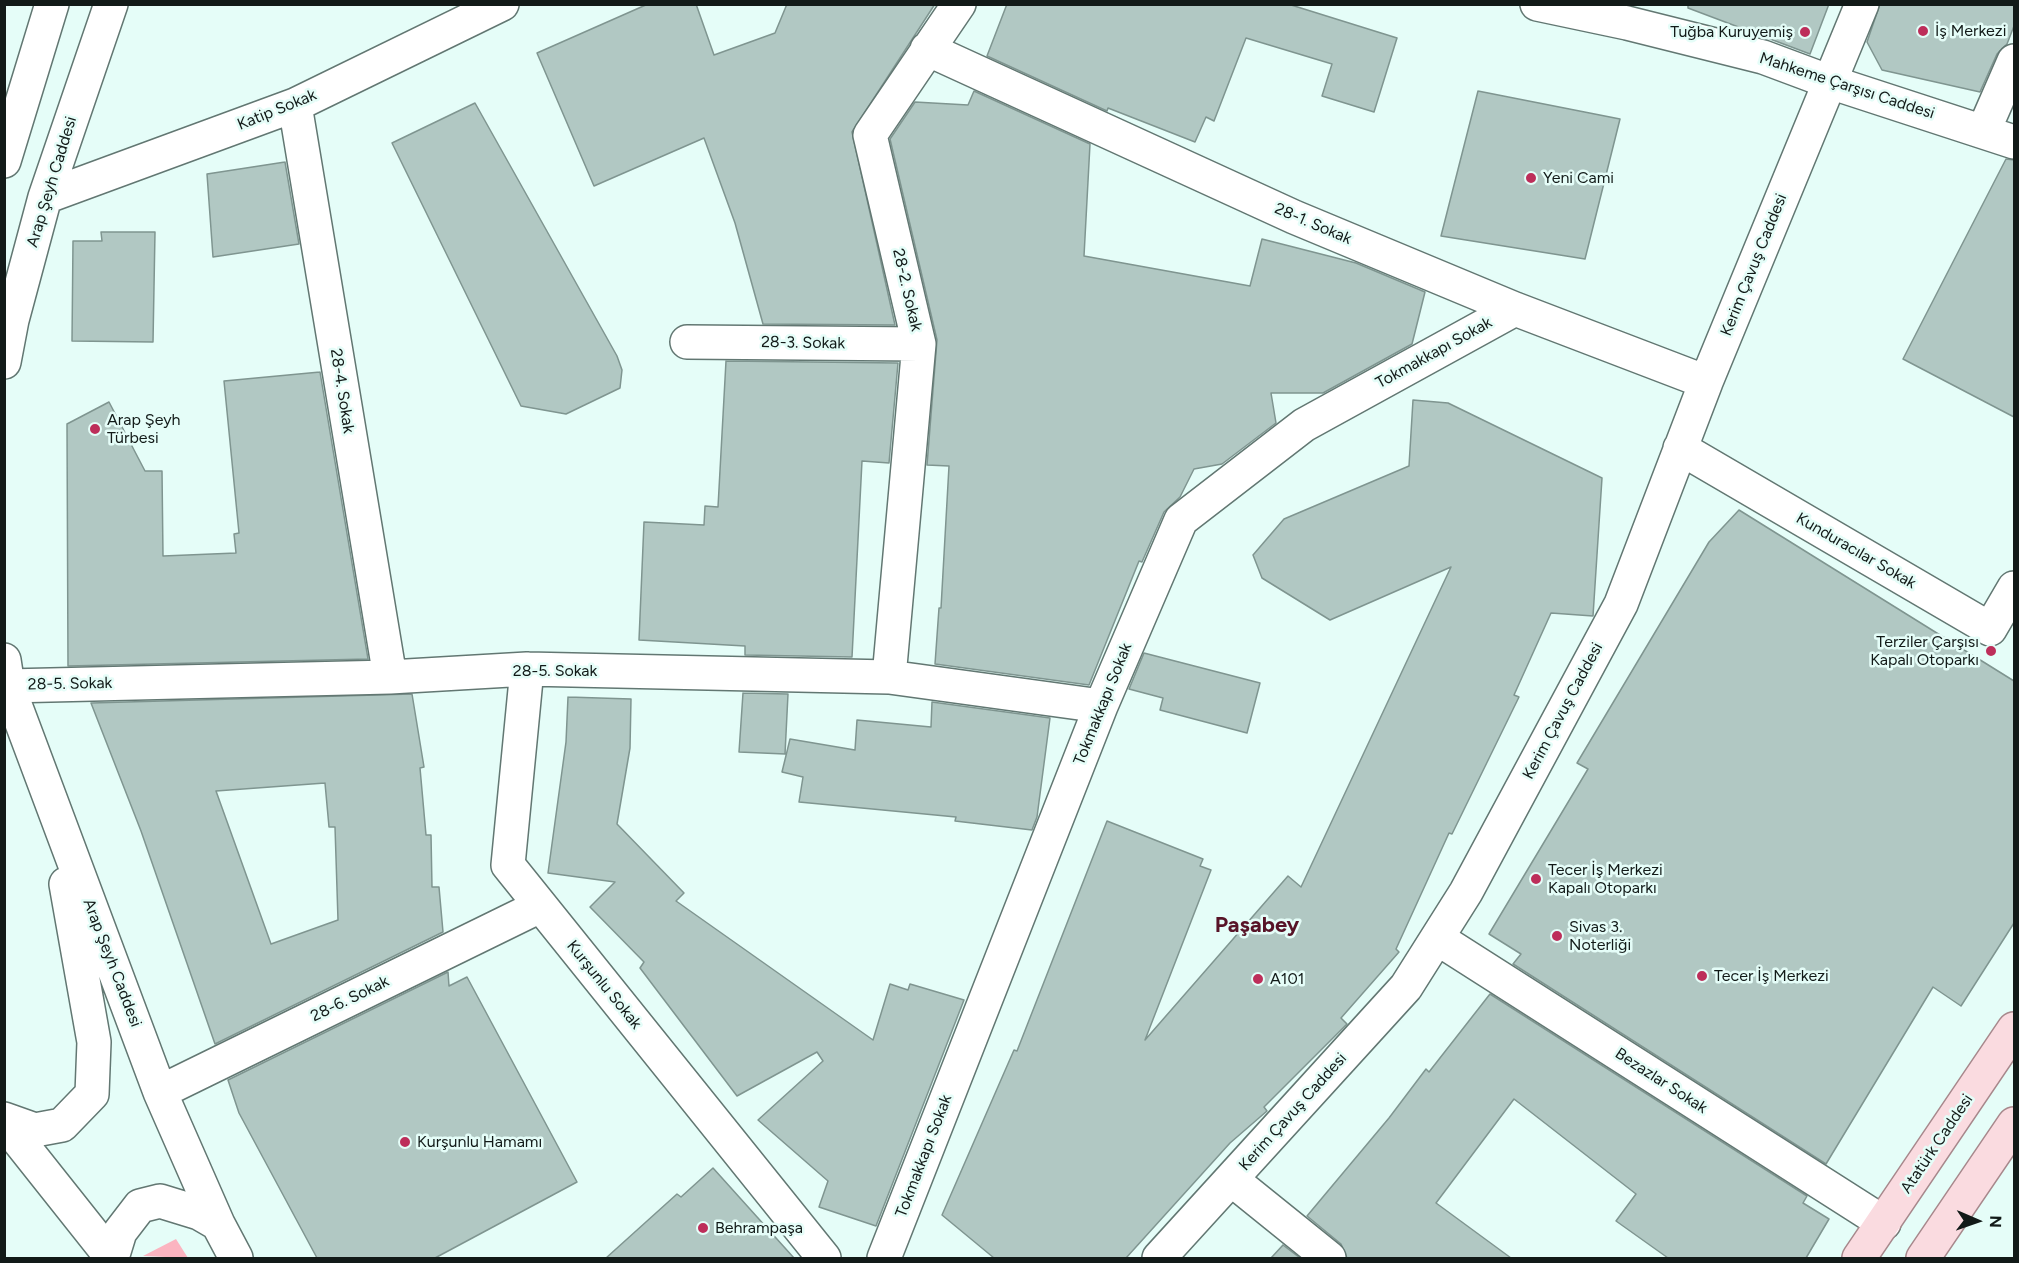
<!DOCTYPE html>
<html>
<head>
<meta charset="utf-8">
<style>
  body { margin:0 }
  #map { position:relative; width:2019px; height:1263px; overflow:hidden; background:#e5fdf8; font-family:Figtree,sans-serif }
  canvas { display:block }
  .frame { position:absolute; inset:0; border:6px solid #121a18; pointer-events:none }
  .north { position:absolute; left:1947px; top:1191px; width:60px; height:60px; -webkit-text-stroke:4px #e5fdf8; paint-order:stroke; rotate:92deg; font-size:16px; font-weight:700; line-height:24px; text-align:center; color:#121a18 }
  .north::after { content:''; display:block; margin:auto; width:21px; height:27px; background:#121a18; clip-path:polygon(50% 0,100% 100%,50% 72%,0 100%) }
</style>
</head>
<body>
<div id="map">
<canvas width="2019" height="1263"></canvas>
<div class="frame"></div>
<div class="north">N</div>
</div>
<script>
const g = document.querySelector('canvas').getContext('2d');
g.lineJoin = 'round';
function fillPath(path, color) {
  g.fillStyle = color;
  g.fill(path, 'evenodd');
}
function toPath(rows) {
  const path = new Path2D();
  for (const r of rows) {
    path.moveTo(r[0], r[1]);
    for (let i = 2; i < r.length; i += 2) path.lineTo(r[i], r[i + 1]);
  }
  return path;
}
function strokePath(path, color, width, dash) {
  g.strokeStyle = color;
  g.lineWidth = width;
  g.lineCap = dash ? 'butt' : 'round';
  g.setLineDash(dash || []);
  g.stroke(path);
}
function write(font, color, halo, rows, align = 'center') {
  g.font = font + ' Figtree,sans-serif';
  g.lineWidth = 5;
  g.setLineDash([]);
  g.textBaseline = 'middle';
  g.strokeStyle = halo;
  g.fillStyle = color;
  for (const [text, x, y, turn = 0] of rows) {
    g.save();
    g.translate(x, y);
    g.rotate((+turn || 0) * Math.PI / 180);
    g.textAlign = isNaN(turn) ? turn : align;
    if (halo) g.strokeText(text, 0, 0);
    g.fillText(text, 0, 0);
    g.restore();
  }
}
fillPath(toPath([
  [176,1239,188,1258,143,1256]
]), '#fbb4c0');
const building = toPath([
  [648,4,696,4,714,55,775,33,787,4,935,4,852,132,895,325,763,324,735,223,704,138,594,186,537,53,648,4],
  [1007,4,1288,4,1397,38,1374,112,1322,96,1332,64,1246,38,1214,121,1206,117,1195,142,1108,108,1107,111,987,56,1007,4],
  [1688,4,1829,4,1810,54,1688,8,1688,4],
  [1880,4,2014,4,2014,26,2007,44,1997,54,1980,92,1882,70,1867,42,1880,4],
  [974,91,1090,144,1084,256,1250,286,1262,239,1356,263,1425,292,1412,344,1323,393,1271,393,1276,423,1222,464,1194,469,1180,497,1164,512,1142,562,1139,561,1089,685,935,664,939,608,941,608,949,466,927,465,937,340,890,139,915,102,968,105,974,91],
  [1478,91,1620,119,1585,259,1441,236,1478,91],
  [475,103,617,356,622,370,620,388,566,414,521,406,392,143,475,103],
  [2006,159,2014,160,2014,417,1903,359,2006,159],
  [285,162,299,244,213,257,207,174,285,162],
  [101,232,155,232,153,342,72,341,73,241,102,241,101,232],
  [726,361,898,363,889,463,862,461,852,657,745,655,745,646,639,640,644,522,704,525,705,506,718,507,726,361],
  [320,372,368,659,68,666,67,424,109,402,145,471,162,471,163,556,236,553,234,534,239,533,224,381,320,372],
  [1413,400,1448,403,1602,478,1593,616,1551,613,1514,695,1519,697,1452,834,1449,833,1396,949,1399,952,1341,1018,1347,1024,1264,1107,1267,1111,1230,1143,1126,1258,994,1258,942,1215,1014,1050,1017,1051,1107,821,1203,859,1200,866,1211,870,1145,1040,1288,876,1301,887,1451,567,1330,620,1262,578,1253,555,1284,519,1409,466,1413,400],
  [1739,510,2014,681,2014,923,1961,1006,1933,987,1826,1164,1513,964,1521,954,1489,934,1588,769,1577,763,1709,542,1739,510],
  [1144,653,1260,683,1247,733,1160,710,1163,698,1129,689,1144,653],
  [743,693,788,694,785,754,739,752,743,693],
  [412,694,424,767,420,768,426,835,431,835,432,887,439,887,443,932,215,1044,141,831,91,703,412,694],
  [325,783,329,827,335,827,338,920,271,944,216,791,325,783],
  [568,697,631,699,630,748,617,824,684,893,676,901,873,1040,890,984,908,990,910,984,964,1000,876,1226,819,1207,828,1181,758,1120,823,1061,817,1052,737,1096,640,968,644,962,590,907,615,882,548,873,566,742,568,697],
  [932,702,1050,718,1037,817,1032,830,955,821,956,817,799,802,803,777,782,772,790,739,855,750,857,720,931,727,932,702],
  [448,972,449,986,467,977,577,1182,435,1258,317,1258,239,1113,228,1080,448,972],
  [1490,994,1807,1196,1803,1203,1829,1219,1806,1258,1668,1258,1616,1221,1636,1194,1514,1099,1436,1203,1511,1258,1347,1258,1341,1244,1307,1216,1389,1118,1426,1069,1429,1072,1490,994],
  [713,1168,794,1258,606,1258,677,1194,681,1197,713,1168],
  [1283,1245,1300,1258,1271,1258,1283,1245]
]);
fillPath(building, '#b1c8c3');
strokePath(building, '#7f9590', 1.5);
const minor = toPath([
  [1537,4,1627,23,1763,57,1830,82,2014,142],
  [927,49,1294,217,1515,309,1706,382],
  [295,105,390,677],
  [1984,130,2014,61],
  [4,161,52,4],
  [45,197,295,105,502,4],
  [687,342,919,344],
  [4,362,12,320,45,197,111,4],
  [1680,448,1990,629,2014,588],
  [4,660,8,686,160,1092,218,1224,236,1258],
  [527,669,508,865,824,1258],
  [889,677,919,344,870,135,959,4],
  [8,686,390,677,527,669,889,677,1101,706],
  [1437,938,1884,1223],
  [160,1092,540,906],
  [4,1119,35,1130,62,1125,92,1094,94,1042,66,884],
  [4,1122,112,1258],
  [1231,1179,1329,1258],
  [112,1258,120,1232,140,1206,160,1201,199,1213,218,1224],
  [884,1258,1101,706,1181,520,1304,425,1515,309],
  [1159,1258,1406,987,1466,892,1621,604,1706,382,1862,4]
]);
const major = toPath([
  [1859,1258,2014,1029],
  [1923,1258,2014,1124]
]);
strokePath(minor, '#627772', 36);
strokePath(major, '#a7888c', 36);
strokePath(minor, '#fff', 33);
strokePath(major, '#fadbe0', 33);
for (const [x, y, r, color] of [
  [1923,31,6,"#bd2e5a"],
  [1805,32,6,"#bd2e5a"],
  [1531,178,6,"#bd2e5a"],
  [95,429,6,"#bd2e5a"],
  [1991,651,6,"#bd2e5a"],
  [1536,879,6,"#bd2e5a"],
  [1557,936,6,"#bd2e5a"],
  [1702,976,6,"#bd2e5a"],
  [1258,979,6,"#bd2e5a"],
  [405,1142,6,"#bd2e5a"],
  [703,1228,6,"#bd2e5a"]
]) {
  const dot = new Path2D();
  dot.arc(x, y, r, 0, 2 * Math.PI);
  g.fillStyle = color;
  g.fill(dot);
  strokePath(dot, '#e5fdf8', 2);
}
write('16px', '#121a18', '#e5fdf8', [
  ["İş Merkezi",1935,31],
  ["Tuğba Kuruyemiş",1793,32,"right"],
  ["Yeni Cami",1543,178],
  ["Arap Şeyh",107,420],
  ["Türbesi",107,438],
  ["Terziler Çarşısı",1979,642,"right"],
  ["Kapalı Otoparkı",1979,660,"right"],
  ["Tecer İş Merkezi",1548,870],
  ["Kapalı Otoparkı",1548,888],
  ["Sivas 3.",1569,927],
  ["Noterliği",1569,945],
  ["Tecer İş Merkezi",1714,976],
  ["A101",1270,979],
  ["Kurşunlu Hamamı",417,1142],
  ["Behrampaşa",715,1228]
], 'left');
write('16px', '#121a18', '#e5fdf8', [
  ["Mahkeme Çarşısı Caddesi",1847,86,18],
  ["Katip Sokak",277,110,-22],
  ["Arap Şeyh Caddesi",52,182,-73],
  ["28-1. Sokak",1313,224,23],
  ["Kerim Çavuş Caddesi",1754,265,-68],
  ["28-2. Sokak",907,290,77],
  ["28-3. Sokak",803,343,1],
  ["Tokmakkapı Sokak",1434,353,-29],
  ["28-4. Sokak",342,391,81],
  ["Kunduracılar Sokak",1856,551,30],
  ["28-5. Sokak",555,671],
  ["28-5. Sokak",70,684,-1],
  ["Tokmakkapı Sokak",1103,704,-68],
  ["Kerim Çavuş Caddesi",1563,711,-62],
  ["Arap Şeyh Caddesi",112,963,69],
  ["Kurşunlu Sokak",604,985,51],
  ["28-6. Sokak",350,999,-26],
  ["Bezazlar Sokak",1661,1081,33],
  ["Kerim Çavuş Caddesi",1293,1112,-48],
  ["Atatürk Caddesi",1937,1144,-56],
  ["Tokmakkapı Sokak",924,1156,-69]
]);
write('bold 22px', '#571327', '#e5fdf8', [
  ["Paşabey",1257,926]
]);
</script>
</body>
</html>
